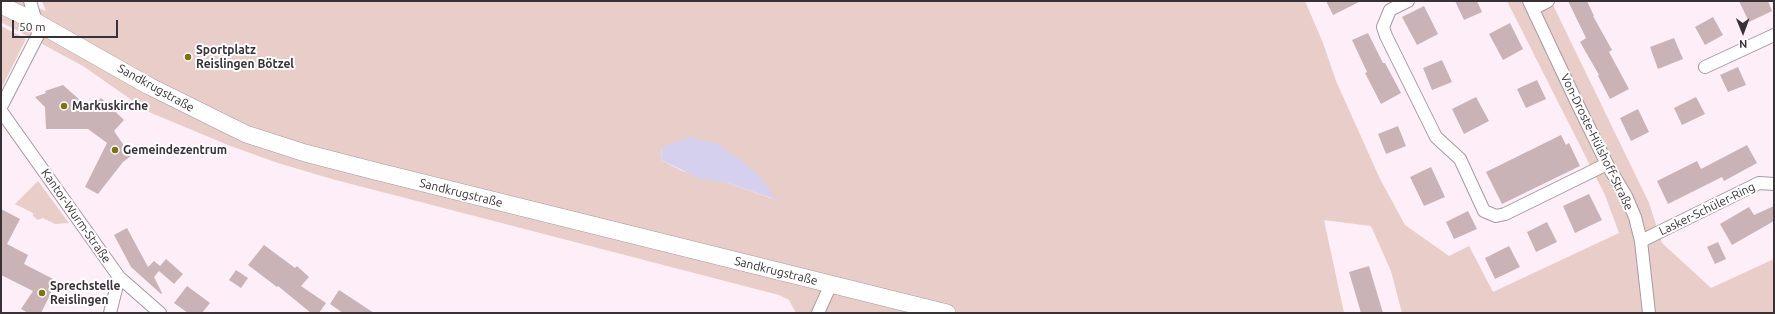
<!DOCTYPE html>
<html>
<head>
<meta charset="utf-8">
<style>
  body { margin:0 }
  #map { position:relative; width:1775px; height:314px; overflow:hidden; background:#fdeef7; font-family:Ubuntu,sans-serif }
  canvas { display:block }
  .frame { position:absolute; inset:0; border:2px solid #383136; pointer-events:none }
  .north { position:absolute; left:1723px; top:12px; width:40px; height:40px; -webkit-text-stroke:3px #fff; paint-order:stroke; rotate:179deg; font-size:11px; font-weight:700; line-height:16px; text-align:center; color:#383136 }
  .north::after { content:''; display:block; margin:auto; width:14px; height:18px; background:#383136; clip-path:polygon(50% 0,100% 100%,50% 72%,0 100%) }
  .scale { position:absolute; left:12px; top:20px; width:106px; height:18px; box-sizing:border-box; border:2px solid #383136; border-top:0; padding-left:5px; font-size:12px; line-height:14px; white-space:nowrap; color:#383136; -webkit-text-stroke:3px #fff; paint-order:stroke }
</style>
</head>
<body>
<div id="map">
<canvas width="1775" height="314"></canvas>
<div class="frame"></div>
<div class="north">N</div>
<div class="scale">50 m</div>
</div>
<script>
const g = document.querySelector('canvas').getContext('2d');
g.lineJoin = 'round';
function fillPath(path, color) {
  g.fillStyle = color;
  g.fill(path, 'evenodd');
}
function toPath(rows) {
  const path = new Path2D();
  for (const r of rows) {
    path.moveTo(r[0], r[1]);
    for (let i = 2; i < r.length; i += 2) path.lineTo(r[i], r[i + 1]);
  }
  return path;
}
function strokePath(path, color, width, dash) {
  g.strokeStyle = color;
  g.lineWidth = width;
  g.lineCap = dash ? 'butt' : 'round';
  g.setLineDash(dash || []);
  g.stroke(path);
}
function write(font, color, halo, rows, align = 'center') {
  g.font = font + ' Ubuntu,sans-serif';
  g.lineWidth = 4;
  g.setLineDash([]);
  g.textBaseline = 'middle';
  g.strokeStyle = halo;
  g.fillStyle = color;
  for (const [text, x, y, turn = 0] of rows) {
    g.save();
    g.translate(x, y);
    g.rotate((+turn || 0) * Math.PI / 180);
    g.textAlign = isNaN(turn) ? turn : align;
    if (halo) g.strokeText(text, 0, 0);
    g.fillText(text, 0, 0);
    g.restore();
  }
}
fillPath(toPath([
  [1,1,20,1,46,11,42,1,1305,1,1323,43,1336,81,1380,179,1405,225,1449,256,1469,246,1493,292,1619,233,1605,195,1507,1,1551,1,1649,203,1662,243,1711,288,1774,259,1774,313,1402,313,1391,271,1371,226,1324,220,1344,313,796,313,789,300,779,295,332,179,278,163,228,145,149,112,83,66,1,22],
  [662,147,776,200,728,183,682,171,661,160],
  [1,26,26,39,1,89],
  [38,181,69,223,55,224,43,218,38,220,33,216,33,213,15,204]
]), '#e8cdc8');
fillPath(toPath([
  [690,137,718,144,739,159,758,174,777,200,728,183,701,179,661,160,662,147]
]), '#d4d0ed');
fillPath(toPath([
  [1326,1,1361,1,1333,15],
  [1455,1,1477,1,1482,12,1464,20],
  [1568,1,1587,1,1594,16,1593,16,1612,50,1609,52,1629,89,1610,99,1598,76,1599,75,1580,42,1586,38],
  [1739,1,1768,1,1772,11,1749,22],
  [1424,6,1438,34,1417,45,1402,17],
  [1713,17,1723,35,1705,45,1695,27],
  [1510,23,1523,49,1503,60,1489,34],
  [1368,33,1383,63,1385,63,1401,93,1381,104,1365,73,1367,72,1352,40],
  [1674,38,1683,59,1658,69,1650,47],
  [1442,60,1452,82,1432,90,1423,68],
  [1738,67,1746,85,1728,92,1720,75],
  [1537,80,1546,99,1526,108,1517,89],
  [63,85,91,110,101,98,124,120,114,131,131,156,123,162,98,194,85,187,107,143,88,129,46,129,45,107,35,97,46,93,45,91],
  [1476,97,1489,121,1464,134,1452,109],
  [1696,97,1705,114,1682,125,1674,108],
  [1638,109,1649,132,1631,141,1620,118],
  [1398,126,1406,146,1386,154,1378,134],
  [1561,135,1566,145,1569,143,1580,166,1502,204,1486,172],
  [1747,145,1757,163,1724,181,1722,177,1668,204,1657,181,1697,161,1701,169],
  [1431,167,1445,197,1424,206,1410,177],
  [1589,194,1602,220,1575,233,1563,206],
  [1774,206,1774,221,1732,245,1720,224,1749,207,1754,215],
  [1,209,20,219,7,244,28,255,24,264,57,281,41,313,28,313,21,309,33,291,1,275],
  [1468,211,1477,229,1454,239,1446,222],
  [1547,222,1557,242,1536,252,1527,232],
  [127,228,148,267,154,261,160,266,166,259,183,274,174,284,159,271,154,277,162,293,161,294,131,267,114,235],
  [1718,242,1726,259,1715,264,1707,247],
  [264,245,295,268,297,266,309,277,301,286,326,303,319,313,311,313,278,286,277,287,248,265],
  [1509,246,1520,267,1495,279,1485,258],
  [1369,266,1383,313,1361,313,1349,272],
  [236,270,248,278,241,288,229,280],
  [187,286,210,303,202,313,188,313,174,303],
  [339,290,374,313,343,313,330,304]
]), '#c9b3b7');
const street = toPath([
  [1408,1,1390,10,1383,27,1386,36,1436,137,1460,159,1484,211,1496,216,1505,214,1607,164],
  [1529,1,1577,103,1607,164,1626,196,1635,217,1641,241,1649,313],
  [1533,9,1548,1],
  [1705,67,1774,35],
  [1,107,38,35,36,22,30,1],
  [1,111,119,277,160,313],
  [1641,241,1759,183,1774,184],
  [110,313,119,277],
  [818,313,831,284]
]);
const secondary = toPath([
  [1,5,36,22,149,86,246,134,305,153,375,171,947,313]
]);
strokePath(street, '#a998a2', 14);
strokePath(secondary, '#a998a2', 18);
strokePath(street, '#fff', 12);
strokePath(secondary, '#fff', 17);
for (const [x, y, r, color] of [
  [188,57,4,"#7f7214"],
  [64,106,4,"#7f7214"],
  [115,150,4,"#7f7214"],
  [42,293,4,"#7f7214"]
]) {
  const dot = new Path2D();
  dot.arc(x, y, r, 0, 2 * Math.PI);
  g.fillStyle = color;
  g.fill(dot);
  strokePath(dot, '#fff', 1.5);
}
write('bold 12px', '#383136', '#fff', [
  ["Sportplatz",196,50],
  ["Reislingen Bötzel",196,64],
  ["Markuskirche",72,106],
  ["Gemeindezentrum",123,150],
  ["Sprechstelle",50,286],
  ["Reislingen",50,300]
], 'left');
write('12px', '#383136', '#fff', [
  ["Sandkrugstraße",156,88,29],
  ["Von-Droste-Hülshoff-Straße",1597,142,64],
  ["Sandkrugstraße",461,193,14],
  ["Lasker-Schüler-Ring",1707,209,-26],
  ["Kantor-Wurm-Straße",76,216,55],
  ["Sandkrugstraße",776,271,14]
]);
</script>
</body>
</html>
